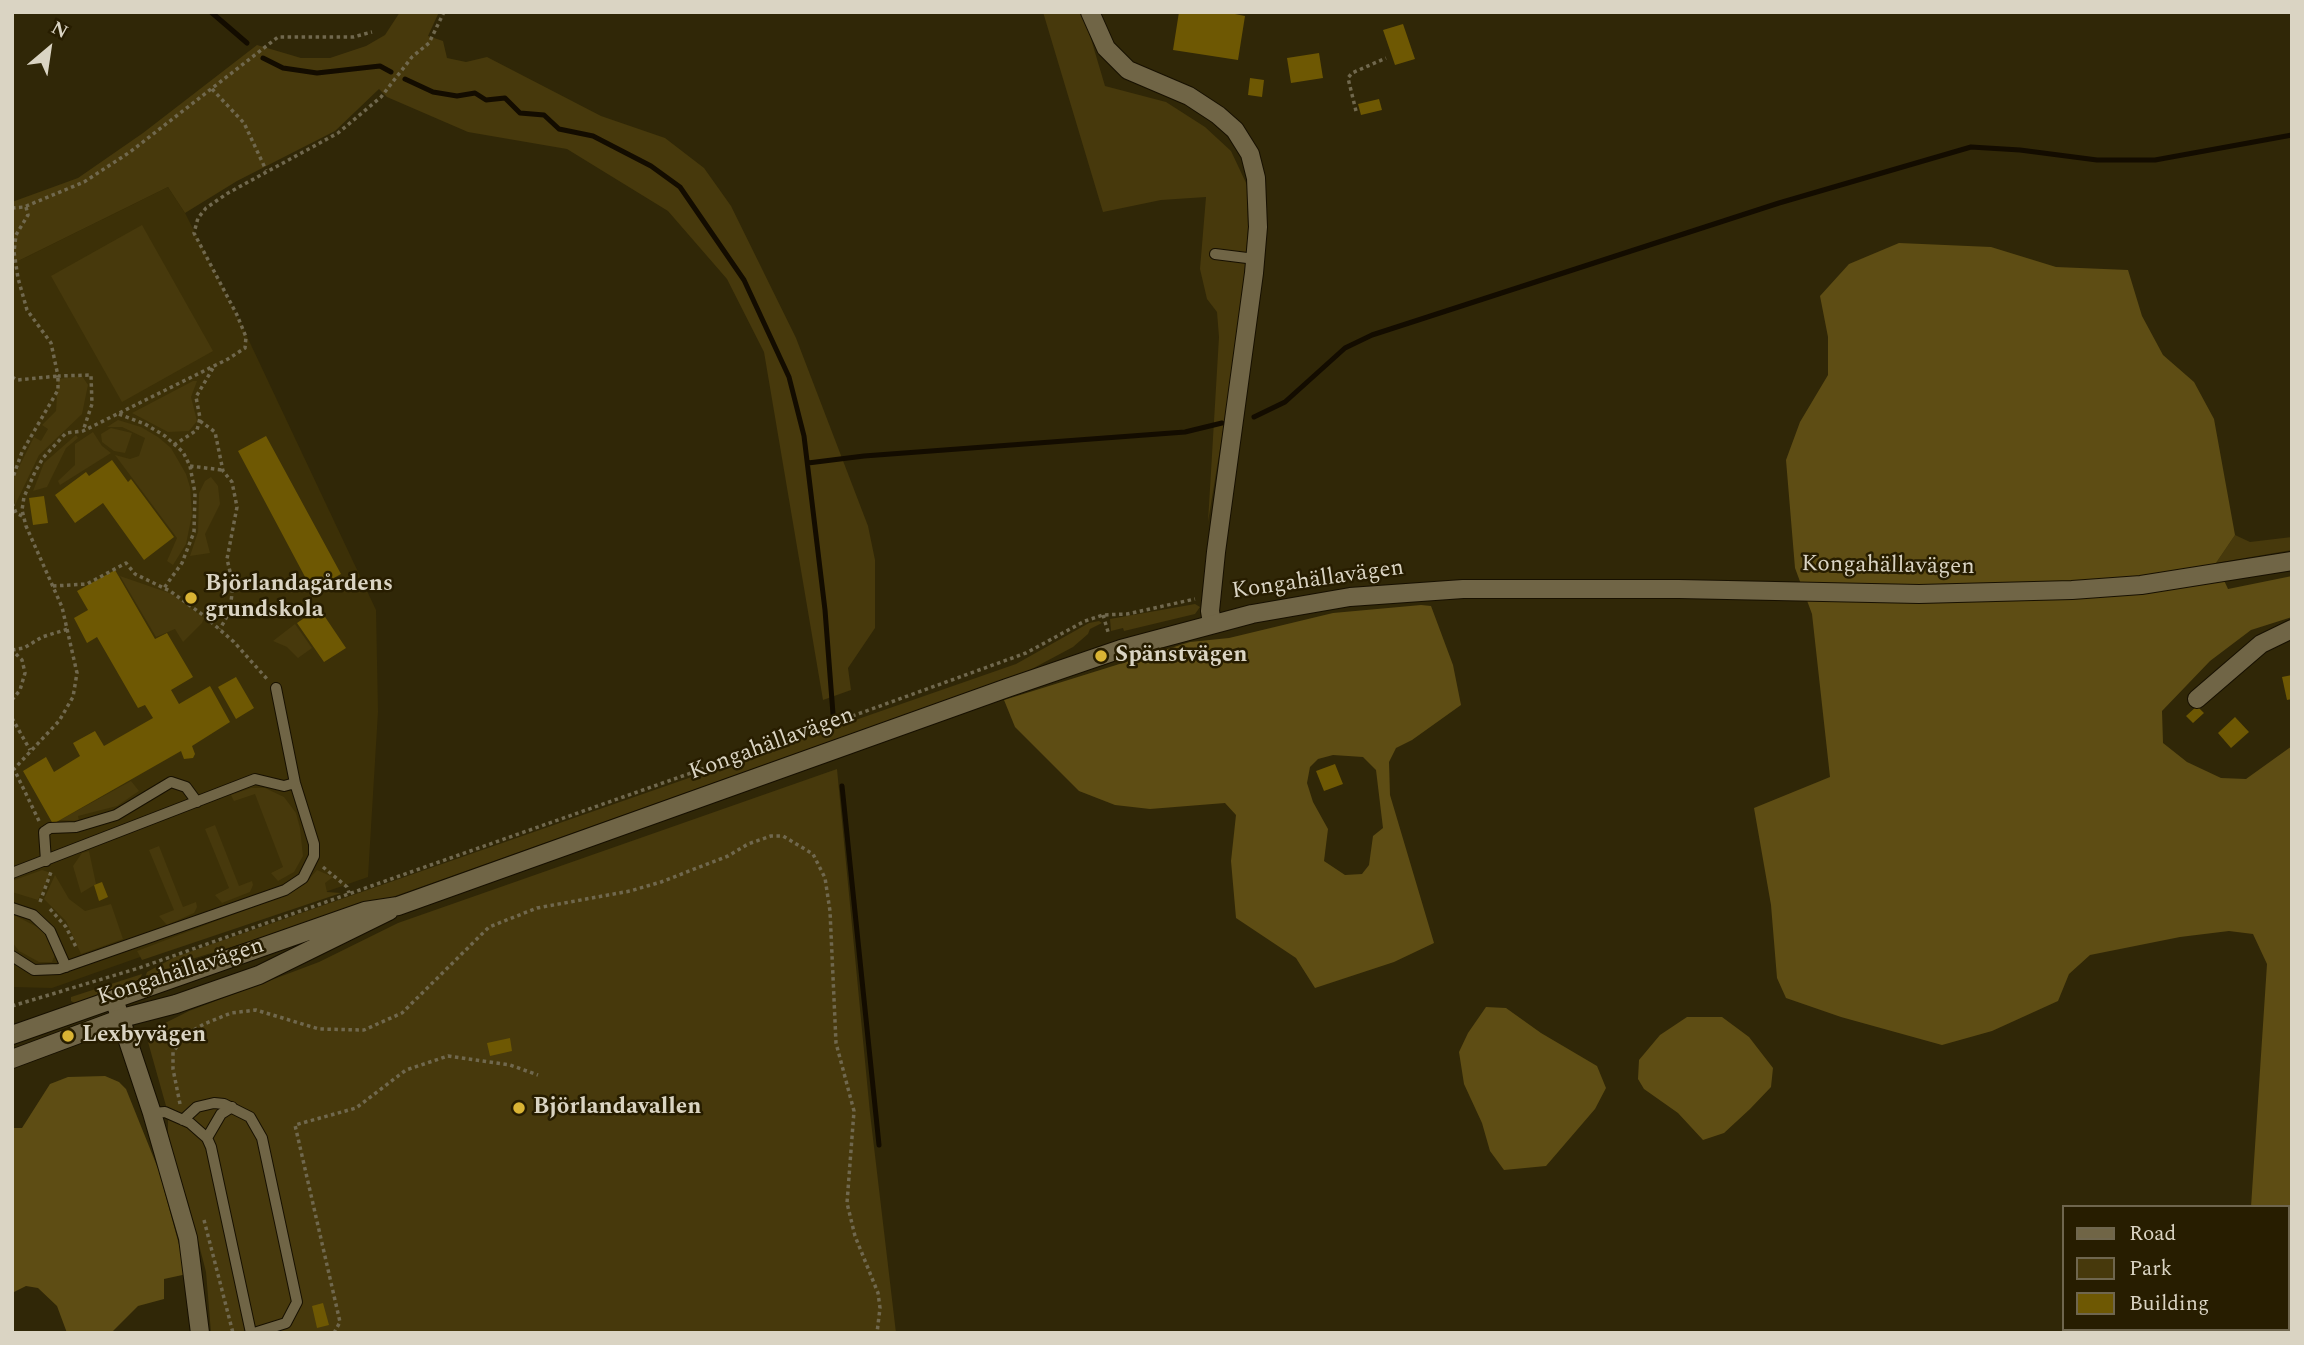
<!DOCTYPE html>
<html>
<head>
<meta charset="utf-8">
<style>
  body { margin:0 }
  #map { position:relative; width:2304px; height:1345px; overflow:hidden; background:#302707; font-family:Spectral,serif }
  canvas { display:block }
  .frame { position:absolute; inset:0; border:14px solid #dad4c3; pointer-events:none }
  .legend { position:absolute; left:2062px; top:1205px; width:228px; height:126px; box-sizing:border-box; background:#271d00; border:2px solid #6f664e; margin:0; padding:9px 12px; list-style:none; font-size:21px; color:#dad4c3 }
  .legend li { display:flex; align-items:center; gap:14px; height:35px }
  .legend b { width:35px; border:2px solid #6f664e }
  .north { position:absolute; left:14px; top:14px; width:70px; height:70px; -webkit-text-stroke:5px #271d00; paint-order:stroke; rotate:29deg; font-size:19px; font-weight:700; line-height:28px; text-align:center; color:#dad4c3 }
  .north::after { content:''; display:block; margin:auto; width:24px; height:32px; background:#dad4c3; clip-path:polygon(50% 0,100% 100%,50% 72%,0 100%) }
</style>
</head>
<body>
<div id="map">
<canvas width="2304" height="1345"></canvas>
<div class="frame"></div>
<ul class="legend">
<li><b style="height:9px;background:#706546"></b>Road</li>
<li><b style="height:19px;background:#47390c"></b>Park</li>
<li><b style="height:19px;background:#6e5803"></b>Building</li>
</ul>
<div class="north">N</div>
</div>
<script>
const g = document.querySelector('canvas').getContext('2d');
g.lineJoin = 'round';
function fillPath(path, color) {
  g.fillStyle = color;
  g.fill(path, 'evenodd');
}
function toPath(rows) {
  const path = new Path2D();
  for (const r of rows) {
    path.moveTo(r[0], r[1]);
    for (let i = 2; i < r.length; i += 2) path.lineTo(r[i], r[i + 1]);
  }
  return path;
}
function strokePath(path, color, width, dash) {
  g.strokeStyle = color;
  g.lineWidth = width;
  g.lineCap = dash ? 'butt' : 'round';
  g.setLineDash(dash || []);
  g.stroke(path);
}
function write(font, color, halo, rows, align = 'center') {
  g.font = font + ' Spectral,serif';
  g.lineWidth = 5;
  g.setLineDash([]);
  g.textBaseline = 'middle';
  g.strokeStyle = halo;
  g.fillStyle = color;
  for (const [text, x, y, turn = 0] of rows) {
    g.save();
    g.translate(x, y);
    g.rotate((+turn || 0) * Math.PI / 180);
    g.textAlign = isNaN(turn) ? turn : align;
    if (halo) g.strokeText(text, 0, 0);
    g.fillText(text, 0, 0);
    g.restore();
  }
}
fillPath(toPath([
  [168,187,185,213,243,328,376,610,378,712,368,877,52,988,12,987,12,264]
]), '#3c3007');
fillPath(toPath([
  [400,12,439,12,428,36,443,41,447,58,466,62,487,57,601,116,665,138,704,168,731,206,796,338,868,526,875,560,875,628,848,668,851,690,823,700,764,352,727,279,668,211,567,149,468,132,387,97,379,89,335,131,237,181,185,213,168,187,12,264,12,202,78,178,143,133,257,45,301,58,330,58,366,46,385,35],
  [1043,12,1083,12,1105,86,1166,102,1205,127,1231,151,1247,185,1248,228,1241,321,1208,522,1219,337,1217,312,1207,299,1200,269,1206,197,1161,200,1103,212],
  [142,225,213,351,122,402,51,276],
  [82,376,88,385,82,414,39,455,15,505,14,477,34,437,41,441,48,429,42,425,56,411,58,379],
  [193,381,197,381,191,397,197,421,189,431,168,432,132,413],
  [118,420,141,427,158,437,171,448,186,474,190,487,192,515,186,544,173,565,167,561,177,538,115,455,130,459,139,456,145,438,122,427,107,427],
  [111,428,132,433,125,453,114,451,102,442,101,434],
  [93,432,102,446,111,453,60,485,58,481,75,465,75,444],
  [76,435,78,438,66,448,47,487,33,491,44,463],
  [211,477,218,486,220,504,205,534,210,553,190,556,198,532,199,493,205,481],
  [2235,535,2250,542,2292,537,2292,550,2216,563],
  [120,576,172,594,204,618,202,623,183,642,175,629,156,637],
  [1195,604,1200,607,1195,614,1124,631,1123,628,1111,631,1110,619],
  [1099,621,1102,623,1090,629,1088,634,1073,647,1030,670,387,899,192,959,145,978,147,972,175,957,1016,664,1089,623],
  [295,624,312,648,298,658,287,647,273,641],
  [837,769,870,1113,896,1333,211,1333,206,1272,188,1202,168,1145,168,1113,148,1042,159,1026,189,1011,319,962,398,923],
  [131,781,139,791,117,806,78,816,79,821,60,820],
  [251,788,265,788,284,797,296,813,300,828,303,856,294,872,278,881,271,873,283,867,255,794,234,801,231,795],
  [215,825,239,886,252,881,253,885,250,892,222,903,215,895,229,888,205,829],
  [159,846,183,907,196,902,197,907,194,913,167,925,159,916,174,910,149,850],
  [89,851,96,884,81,893,73,866,82,853],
  [42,870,51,873,38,900,12,892,12,881],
  [317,870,333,877,325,883,327,892,341,893,142,960,137,951,287,894,305,884],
  [55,875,69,899,85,911,111,904,123,939,81,954,66,921,44,899],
  [12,914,43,930,56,952,52,962,39,962,19,951,12,942],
  [142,974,139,982,77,1004,71,1001,71,997]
]), '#47390c');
fillPath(toPath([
  [1899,243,1991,247,2056,267,2128,270,2142,316,2163,355,2194,382,2214,419,2235,535,2216,563,2228,589,2292,576,2292,617,2251,630,2210,661,2162,711,2163,743,2187,762,2221,778,2246,779,2292,746,2292,1258,2288,1258,2288,1207,2251,1207,2267,964,2253,934,2229,931,2180,937,2090,955,2069,974,2058,1001,1992,1031,1942,1045,1841,1017,1786,998,1777,978,1771,905,1754,808,1830,777,1812,614,1795,568,1786,460,1800,422,1828,375,1828,337,1820,296,1849,264],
  [1421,605,1431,606,1453,665,1461,705,1412,740,1396,748,1389,762,1390,795,1434,943,1394,962,1315,988,1296,958,1236,918,1231,861,1236,815,1225,803,1150,809,1115,805,1079,791,1015,727,1004,700,1190,642,1229,638,1333,613],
  [1333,755,1363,757,1376,770,1383,828,1373,836,1369,865,1362,874,1345,875,1324,861,1328,829,1313,802,1307,783,1310,767,1318,759],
  [1486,1007,1506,1008,1541,1033,1597,1066,1606,1088,1595,1109,1546,1166,1504,1170,1490,1151,1482,1123,1464,1084,1459,1052,1468,1033],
  [1687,1017,1722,1017,1749,1037,1773,1068,1771,1087,1750,1109,1724,1133,1703,1140,1678,1113,1644,1089,1638,1079,1639,1060,1660,1035],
  [105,1076,119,1082,126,1089,159,1171,187,1274,164,1279,164,1299,138,1306,111,1333,67,1333,57,1306,38,1288,26,1286,12,1293,12,1128,22,1128,50,1084,68,1077]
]), '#5e4d14');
strokePath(toPath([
  [211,12,247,43],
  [263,58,283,68,317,73,380,66,391,72],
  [405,79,433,92,457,96,475,93,486,100,505,98,520,113,544,115,559,129,593,136,651,166,680,187,744,280,789,377,804,436,825,610,833,714],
  [1254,417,1285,402,1345,348,1372,335,1779,203,1971,147,2020,150,2097,160,2155,160,2292,135],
  [808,463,864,456,1185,432,1222,423],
  [842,786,879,1145]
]), '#130c00', 5);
fillPath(toPath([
  [1179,12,1225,12,1245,16,1238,60,1173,50],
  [1403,24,1415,59,1395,65,1383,30],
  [1319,53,1323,78,1291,83,1287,58],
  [1250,78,1264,80,1262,97,1248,95],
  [1379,99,1382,110,1361,115,1358,104],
  [266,436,341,574,312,590,238,451],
  [112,460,128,482,131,479,174,537,144,560,103,503,75,523,55,495,86,472,89,476],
  [44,496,48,523,33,525,29,498],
  [115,570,155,639,167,633,193,677,171,690,179,704,210,686,230,722,192,746,195,754,193,758,184,759,181,751,53,824,23,771,46,757,54,772,80,756,73,743,95,731,104,746,153,718,145,705,138,708,97,637,87,643,74,618,88,610,77,591],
  [319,608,346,648,324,662,297,623],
  [2292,675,2292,699,2287,700,2282,677],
  [236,677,254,708,236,719,218,687],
  [2197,706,2204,713,2193,723,2186,716],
  [2235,717,2249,732,2231,748,2218,733],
  [1335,764,1343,784,1324,791,1316,771],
  [102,882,108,897,99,901,94,885],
  [510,1038,512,1051,490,1056,487,1043],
  [323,1303,329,1325,317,1328,312,1306]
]), '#6e5803');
const service = toPath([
  [1215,254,1255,259],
  [46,861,44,832,50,828,76,827,116,815,171,782,186,787,197,802],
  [12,873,255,779,284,786,295,783],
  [12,908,33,915,50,931,66,967],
  [12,956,34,970,59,969,285,890,303,878,314,856,314,844,295,783,276,688],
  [152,1113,165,1112,190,1123,207,1138,211,1147,251,1333],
  [183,1120,197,1107,214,1103,224,1104,250,1117,262,1138,297,1302,286,1323,254,1333],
  [207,1138,221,1114,232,1107]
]);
const minor = toPath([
  [1090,12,1106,48,1128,70,1189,96,1218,115,1235,130,1250,154,1256,178,1258,227,1254,273,1216,552,1210,611,1212,623],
  [2197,699,2261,644,2292,629],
  [114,999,152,1113,188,1238,200,1333]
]);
const tertiary = toPath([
  [12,1035,365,911,398,906,1007,688,1121,649,1252,614,1350,597,1463,589,1679,589,1919,594,2072,590,2141,585,2292,561],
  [12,1059,122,1018,176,1004,259,975,389,911]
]);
strokePath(service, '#171000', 12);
strokePath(minor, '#171000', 20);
strokePath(tertiary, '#171000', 20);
strokePath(toPath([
  [212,89,244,123,266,170],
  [1356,111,1348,78,1352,73,1386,58],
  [26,207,28,215,16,235,14,252,18,278,27,310,51,343,58,376,91,375,92,404,83,431],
  [12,208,24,207,84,182,130,152,278,37,353,37,372,32],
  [12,377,17,380,58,376,58,390,22,452,12,480],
  [119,414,145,424,165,436,183,452,190,466,195,493,194,532,182,563,164,588],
  [200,421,215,432,223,471,232,482,237,507,227,559,233,584,230,611,220,629],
  [174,445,197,430,200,418,196,397,213,368],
  [190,466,222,470],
  [12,503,16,513,24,517],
  [53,586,87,584,126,563,135,574,170,591,203,615,234,642,267,679],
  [1103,615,1109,635],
  [12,650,24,648,42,637,68,629],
  [12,700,20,690,25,673,22,660,12,650],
  [12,718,30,750],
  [39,821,14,769,59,721,73,697,77,673,62,607,26,526,22,510,24,497,35,472,43,458,66,433,83,431,228,359,245,348,246,337,237,315,194,233,198,218,206,208,228,193,338,133,381,97,412,57,429,43,444,12],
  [323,867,347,887,349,893],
  [40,902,51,872],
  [50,909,66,927,77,949],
  [12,1006,139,968,858,714,1026,653,1085,621,1103,615,1127,614,1195,599],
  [180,1104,173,1069,173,1052,185,1035,204,1024,231,1013,256,1010,319,1029,364,1030,402,1013,489,927,537,908,630,891,661,882,728,856,748,844,771,836,783,836,813,854,825,878,830,911,836,1043,854,1111,847,1203,855,1236,878,1293,880,1308,877,1333],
  [204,1220,233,1333],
  [334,1333,340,1322,295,1125,356,1108,406,1070,448,1056,510,1065,538,1075]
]), '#70684e', 3.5, [3.5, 3.5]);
strokePath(service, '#706546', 10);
strokePath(minor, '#706546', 18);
strokePath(tertiary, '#706546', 18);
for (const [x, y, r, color] of [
  [191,598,7,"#d9b334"],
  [1101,656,7,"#d9b334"],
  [68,1036,7,"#d9b334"],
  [519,1108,7,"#d9b334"]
]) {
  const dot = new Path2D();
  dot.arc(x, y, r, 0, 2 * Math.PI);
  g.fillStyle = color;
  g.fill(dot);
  strokePath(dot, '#271d00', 2.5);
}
write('23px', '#dad4c3', '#271d00', [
  ["Kongahällavägen",1888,567,1],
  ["Kongahällavägen",1318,581,-8],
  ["Kongahällavägen",772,745,-20],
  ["Kongahällavägen",181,973,-18]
]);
write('bold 23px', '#dad4c3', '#271d00', [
  ["Björlandagårdens",205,585],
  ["grundskola",205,611],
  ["Spänstvägen",1115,656],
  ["Lexbyvägen",82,1036],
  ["Björlandavallen",533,1108]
], 'left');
</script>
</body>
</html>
